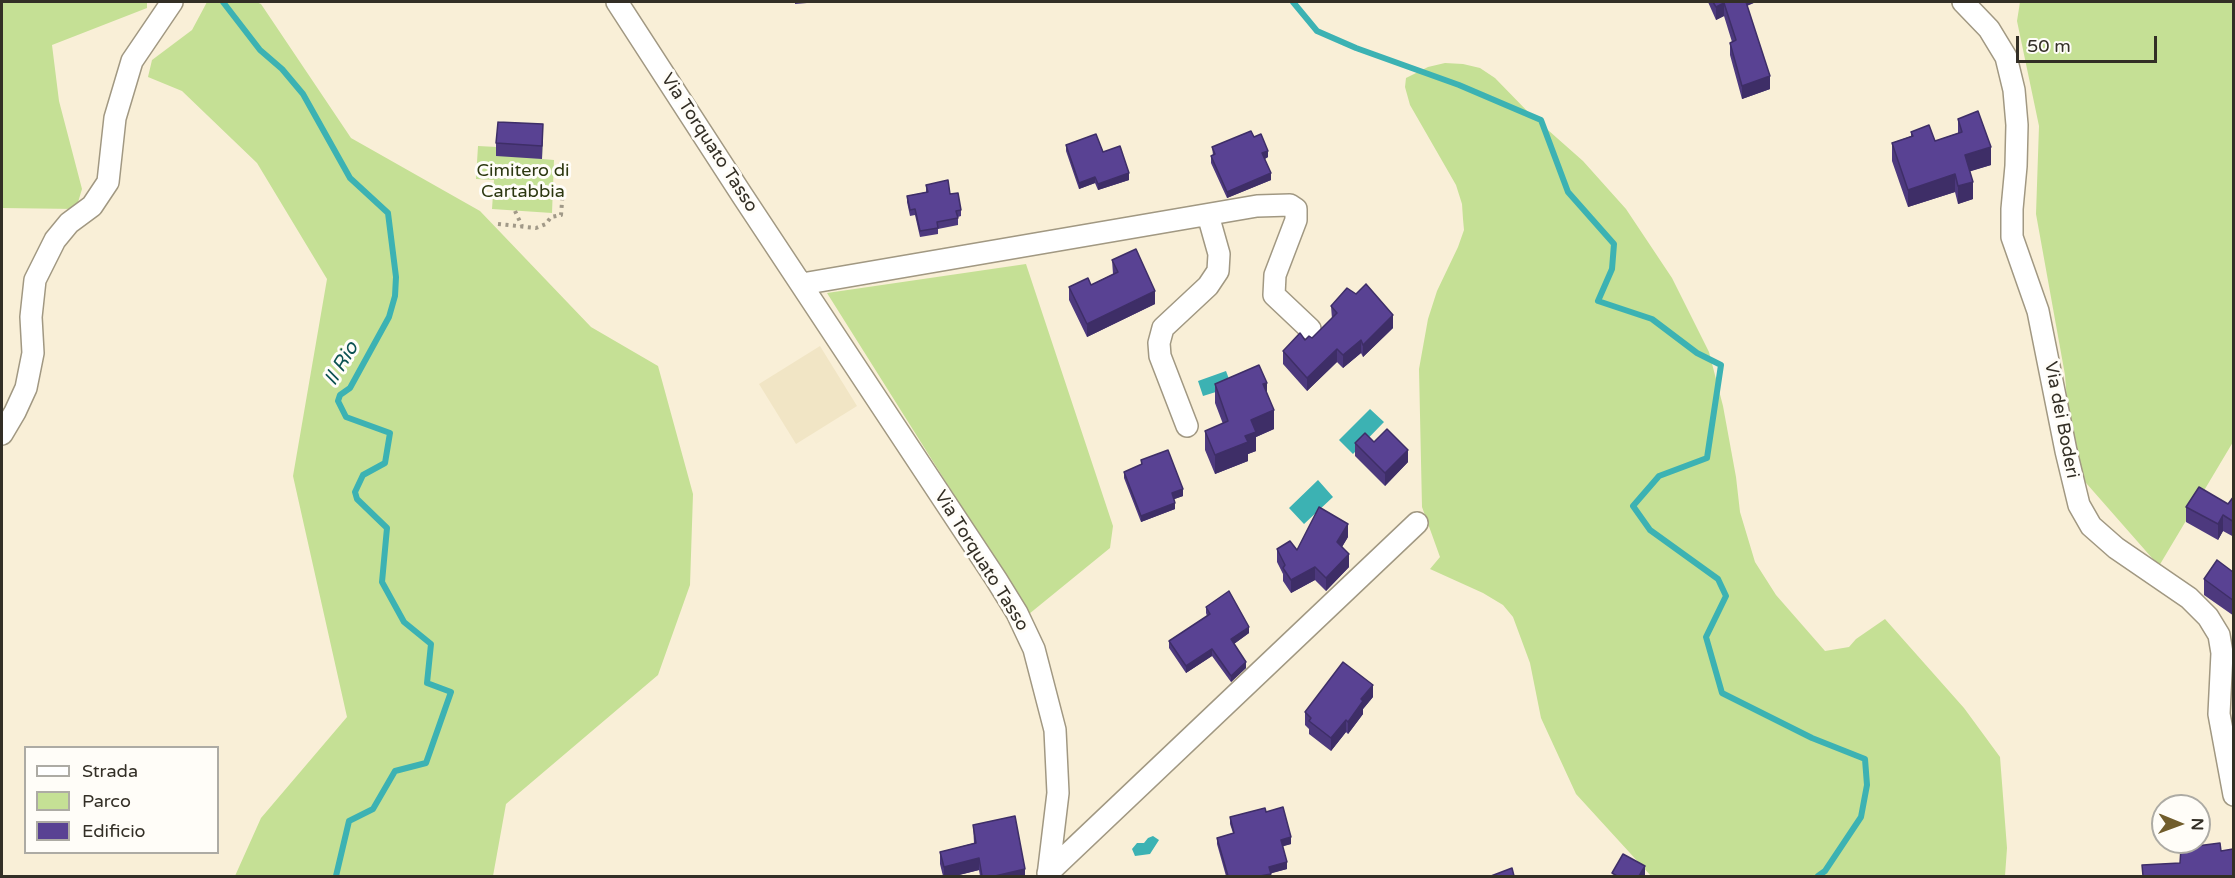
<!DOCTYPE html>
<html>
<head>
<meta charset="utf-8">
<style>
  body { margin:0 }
  #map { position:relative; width:2235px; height:878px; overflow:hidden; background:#f9efd7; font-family:"Varela Round",sans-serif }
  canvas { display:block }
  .frame { position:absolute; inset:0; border:3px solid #332f26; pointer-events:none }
  .legend { position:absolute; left:24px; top:746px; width:195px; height:108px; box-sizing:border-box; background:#fffdf8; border:2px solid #adaba4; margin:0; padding:8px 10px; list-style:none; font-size:18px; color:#332f26 }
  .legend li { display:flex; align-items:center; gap:12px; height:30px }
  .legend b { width:30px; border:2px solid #adaba4 }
  .north { position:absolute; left:2151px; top:794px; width:60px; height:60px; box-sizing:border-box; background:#fffdf8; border:2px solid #adaba4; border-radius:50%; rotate:91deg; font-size:16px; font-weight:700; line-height:24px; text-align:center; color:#332f26 }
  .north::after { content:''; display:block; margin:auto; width:21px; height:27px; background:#715d2c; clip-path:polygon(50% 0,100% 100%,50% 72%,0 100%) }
  .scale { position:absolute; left:2016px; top:36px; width:141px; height:27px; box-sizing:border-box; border:3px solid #332f26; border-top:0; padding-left:8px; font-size:18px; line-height:21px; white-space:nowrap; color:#332f26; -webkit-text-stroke:4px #fffdf8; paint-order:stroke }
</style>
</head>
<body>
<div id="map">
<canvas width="2235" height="878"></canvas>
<div class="frame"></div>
<ul class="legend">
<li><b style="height:8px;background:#fff"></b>Strada</li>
<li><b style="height:16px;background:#c5e095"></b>Parco</li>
<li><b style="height:16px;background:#594293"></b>Edificio</li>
</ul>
<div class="north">N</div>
<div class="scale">50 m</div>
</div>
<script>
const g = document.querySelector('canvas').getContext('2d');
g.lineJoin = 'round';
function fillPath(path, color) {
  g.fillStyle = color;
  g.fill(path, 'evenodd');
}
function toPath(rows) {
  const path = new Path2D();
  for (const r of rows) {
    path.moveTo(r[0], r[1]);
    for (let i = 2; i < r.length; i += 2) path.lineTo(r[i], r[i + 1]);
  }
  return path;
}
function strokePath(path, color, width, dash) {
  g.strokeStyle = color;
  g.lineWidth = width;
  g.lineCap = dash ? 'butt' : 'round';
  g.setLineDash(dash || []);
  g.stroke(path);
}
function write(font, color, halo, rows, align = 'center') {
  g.font = font + ' "Varela Round",sans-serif';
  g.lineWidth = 6;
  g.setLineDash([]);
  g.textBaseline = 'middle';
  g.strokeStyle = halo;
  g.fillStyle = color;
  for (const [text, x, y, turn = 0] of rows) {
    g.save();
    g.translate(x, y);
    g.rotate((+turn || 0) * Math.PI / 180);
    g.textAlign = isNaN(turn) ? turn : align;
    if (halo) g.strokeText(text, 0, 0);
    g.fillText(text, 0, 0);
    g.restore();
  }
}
fillPath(toPath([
  [820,346,857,406,796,444,759,384]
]), '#f1e5c5');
fillPath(toPath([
  [2,2,147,2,147,8,52,45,59,101,82,189,76,209,2,208],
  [207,2,256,2,261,4,351,138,480,211,591,327,658,366,693,494,690,585,658,675,506,804,493,876,235,876,261,818,347,717,293,476,327,279,257,163,182,91,148,77,152,60,192,30],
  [2020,2,2233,2,2233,442,2159,566,2072,467,2065,375,2036,214,2039,126,2017,21],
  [1445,63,1463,64,1480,68,1495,78,1531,115,1583,161,1626,209,1672,278,1709,352,1723,406,1736,477,1740,512,1755,562,1776,595,1825,651,1849,647,1856,639,1885,619,1964,708,2000,757,2007,848,2005,876,1651,876,1576,794,1541,718,1530,663,1513,617,1503,605,1483,593,1430,569,1440,557,1422,507,1419,369,1428,319,1437,291,1458,247,1464,230,1463,219,1462,204,1456,185,1410,105,1405,87,1406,78,1428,67],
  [498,134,543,137,542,159,554,160,552,213,492,209,494,180,476,179,478,146,497,147],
  [1026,264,1113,526,1110,548,1029,614,827,293]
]), '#c5e095');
fillPath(toPath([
  [1226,371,1232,387,1203,396,1198,381],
  [1370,409,1384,422,1353,454,1339,440],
  [1318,480,1333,497,1304,524,1289,508],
  [1153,836,1159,840,1150,854,1135,856,1132,849,1137,843,1144,843,1148,838]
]), '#3cb2b3');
strokePath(toPath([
  [223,2,260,50,282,69,303,94,350,178,388,213,396,277,395,296,389,317,350,388,340,395,338,401,346,417,390,433,385,463,363,475,355,492,357,499,387,528,382,582,404,622,431,644,427,683,451,692,426,763,395,771,373,809,349,821,336,876],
  [1293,2,1317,31,1356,48,1459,85,1541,120,1568,192,1614,244,1612,269,1598,301,1652,319,1697,353,1721,365,1707,458,1659,476,1633,506,1650,530,1718,579,1726,596,1706,637,1722,693,1812,738,1865,759,1867,785,1861,817,1825,871,1818,876]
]), '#3cb2b3', 6);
const minor = toPath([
  [617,2,742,195,996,579,1017,613,1034,649,1055,730,1058,793,1048,876],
  [1963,2,1989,29,2006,57,2014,90,2017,125,2016,166,2012,209,2012,237,2038,311,2066,451,2079,505,2091,526,2116,548,2189,598,2208,617,2219,635,2222,653,2219,714,2234,795],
  [802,284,1257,206,1290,205,1296,209,1296,220,1275,275,1274,295,1310,329],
  [1187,426,1160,356,1159,343,1163,328,1208,286,1218,271,1219,254,1208,215],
  [2,434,15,412,26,388,33,353,31,317,35,280,55,240,69,223,92,206,108,182,115,118,132,61,172,2],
  [1048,873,1417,523]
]);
strokePath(minor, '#a19882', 24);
strokePath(toPath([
  [515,211,522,226],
  [498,224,536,228,546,224,551,217,561,215,563,189]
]), '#a19988', 4, [3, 4.5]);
strokePath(minor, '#fff', 21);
fillPath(toPath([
  [795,2,819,2,795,4],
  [1708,2,1756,2,1747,6,1770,89,1742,99,1730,55,1730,43,1732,42,1724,16,1716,20],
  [1958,119,1991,165,1970,171,1973,199,1958,204,1955,192,1908,207,1892,161,1892,143,1911,136,1911,132,1935,141,1958,133],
  [543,137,542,159,496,156,496,143],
  [1066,145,1103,152,1129,180,1098,190,1095,183,1079,189,1066,151],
  [1212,147,1268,157,1265,159,1271,180,1227,198,1211,163,1211,156,1213,155],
  [926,185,950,194,961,210,961,216,958,217,958,225,938,229,938,234,920,237,915,215,910,216,907,202,907,196,926,192],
  [1112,260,1155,304,1087,337,1069,300,1069,287,1091,285,1113,274],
  [1331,306,1393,328,1363,357,1361,353,1343,368,1337,362,1307,391,1283,364,1283,351,1305,340,1312,338,1332,319],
  [1215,384,1267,393,1274,429,1256,437,1256,451,1248,454,1248,461,1215,474,1205,450,1205,431,1223,424,1215,403],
  [1355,443,1408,462,1385,486,1355,456],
  [1141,460,1183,496,1174,499,1175,509,1141,522,1124,478,1124,472,1141,465],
  [2234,496,2234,537,2223,531,2218,540,2186,522,2186,507,2228,504],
  [1348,537,1342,547,1349,567,1326,591,1315,580,1291,593,1283,581,1283,574,1277,562,1277,549,1297,550],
  [2233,572,2234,572,2234,616,2204,595,2204,579],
  [1206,607,1249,633,1234,644,1246,668,1231,682,1212,656,1186,673,1169,648,1169,641,1207,616,1206,613],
  [1373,697,1363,709,1363,714,1348,734,1346,732,1331,751,1309,734,1309,729,1305,725,1305,712],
  [1266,812,1291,844,1282,846,1287,869,1271,873,1271,876,1226,876,1217,844,1217,838,1233,833,1230,824,1230,817],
  [973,825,1025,876,980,876,979,870,955,876,943,876,940,864,940,852,974,843]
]), '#4d397e');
fillPath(toPath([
  [1743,2,1756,2,1743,7],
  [1724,3,1724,16,1716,20,1716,7],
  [1770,76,1770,89,1742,99,1742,86],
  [1991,147,1991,165,1965,173,1965,155],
  [1268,151,1268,157,1262,160,1262,153],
  [1129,173,1129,180,1098,190,1098,184],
  [1271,173,1271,180,1227,198,1227,192],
  [1955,174,1955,192,1908,207,1908,190],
  [1095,177,1095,183,1079,189,1079,183],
  [1973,182,1973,199,1958,204,1958,186],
  [1155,291,1155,304,1087,337,1087,324],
  [1393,315,1393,328,1363,357,1363,345],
  [1361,340,1361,353,1343,368,1343,355],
  [1337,349,1337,362,1307,391,1307,378],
  [1267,383,1267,402,1263,384],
  [1274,410,1274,429,1256,437,1256,451,1248,454,1248,461,1215,474,1215,455,1245,436,1251,420],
  [1408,450,1408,462,1385,486,1385,473],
  [1183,489,1183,496,1172,500,1172,493],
  [1175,503,1175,509,1141,522,1141,516],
  [2223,515,2223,531,2218,540,2218,524],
  [1348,524,1348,537,1337,555,1337,542],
  [1349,554,1349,567,1326,591,1326,578],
  [1315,567,1315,580,1291,593,1291,580],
  [1249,627,1249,633,1231,646,1231,639],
  [1212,649,1212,656,1186,673,1186,666],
  [1246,662,1246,668,1231,682,1231,676],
  [1373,685,1373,697,1363,709,1363,714,1348,734,1348,722,1361,699],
  [1346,720,1346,732,1331,751,1331,738],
  [1291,837,1291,844,1281,847,1281,840],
  [979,858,979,870,955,876,944,876,944,867],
  [1287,862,1287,869,1269,874,1269,867],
  [1645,866,1645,876,1639,876],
  [1025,869,1025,876,995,876],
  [1271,874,1271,876,1260,876]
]), '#3e2e67');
const building = toPath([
  [1713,2,1746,2,1770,76,1742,86,1730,43,1736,40,1724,3,1716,7,1713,2],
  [1978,111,1991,147,1965,155,1973,182,1958,186,1955,174,1908,190,1892,143,1913,136,1911,132,1929,125,1935,141,1962,132,1958,119,1978,111],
  [498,122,543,124,542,146,496,143,498,122],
  [1251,131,1254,137,1261,134,1268,151,1262,153,1271,173,1227,192,1211,156,1215,154,1212,147,1251,131],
  [1096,134,1103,152,1120,146,1129,173,1098,184,1095,177,1079,183,1066,145,1096,134],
  [948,180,950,194,958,193,961,210,956,211,958,218,937,222,938,228,920,231,915,209,910,210,907,196,928,192,926,185,948,180],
  [1136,249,1155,291,1087,324,1069,287,1088,278,1091,285,1118,272,1112,260,1136,249],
  [1366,284,1393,315,1363,345,1361,340,1343,355,1337,349,1307,378,1283,351,1300,333,1305,340,1309,336,1312,338,1337,313,1331,306,1347,288,1356,294,1366,284],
  [1259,365,1267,383,1263,384,1274,410,1251,420,1256,432,1245,436,1248,442,1215,455,1205,431,1228,421,1215,384,1259,365],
  [1387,429,1408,450,1385,473,1355,443,1365,433,1374,442,1387,429],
  [1168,450,1183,489,1172,493,1175,503,1141,516,1124,472,1142,464,1141,460,1168,450],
  [2199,487,2228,504,2234,496,2234,522,2223,515,2218,524,2186,507,2199,487],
  [1319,507,1348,524,1337,542,1349,554,1326,578,1315,567,1291,580,1283,568,1285,565,1277,549,1290,541,1297,550,1319,507],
  [2217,560,2233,572,2234,572,2234,601,2204,579,2217,560],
  [1229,591,1249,627,1231,639,1246,662,1231,676,1212,649,1186,666,1169,641,1210,614,1206,607,1229,591],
  [1343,662,1373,685,1361,699,1363,701,1348,722,1346,720,1331,738,1309,721,1311,718,1305,712,1343,662],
  [1283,807,1291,837,1281,840,1287,862,1269,867,1271,874,1260,876,1228,876,1217,838,1234,833,1230,817,1265,808,1266,812,1283,807],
  [1015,816,1025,869,995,876,982,876,979,858,944,867,940,852,976,843,973,825,1015,816],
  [2220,843,2221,851,2233,849,2234,876,2143,876,2142,865,2180,863,2181,848,2220,843],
  [1623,854,1645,866,1639,876,1617,876,1612,873,1623,854],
  [1512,868,1514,876,1491,876,1512,868]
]);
fillPath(building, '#594293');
strokePath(building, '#3e2e67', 1.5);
write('18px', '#332f26', '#fffdf8', [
  ["Via Torquato Tasso",709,143,57],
  ["Via dei Boderi",2061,420,79],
  ["Via Torquato Tasso",981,561,58]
]);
write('18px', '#2c3810', '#fffdf8', [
  ["Cimitero di",523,171],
  ["Cartabbia",523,192]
]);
write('italic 20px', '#0b5151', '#fffdf8', [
  ["Il Rio",342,364,-59]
]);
</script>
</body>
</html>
